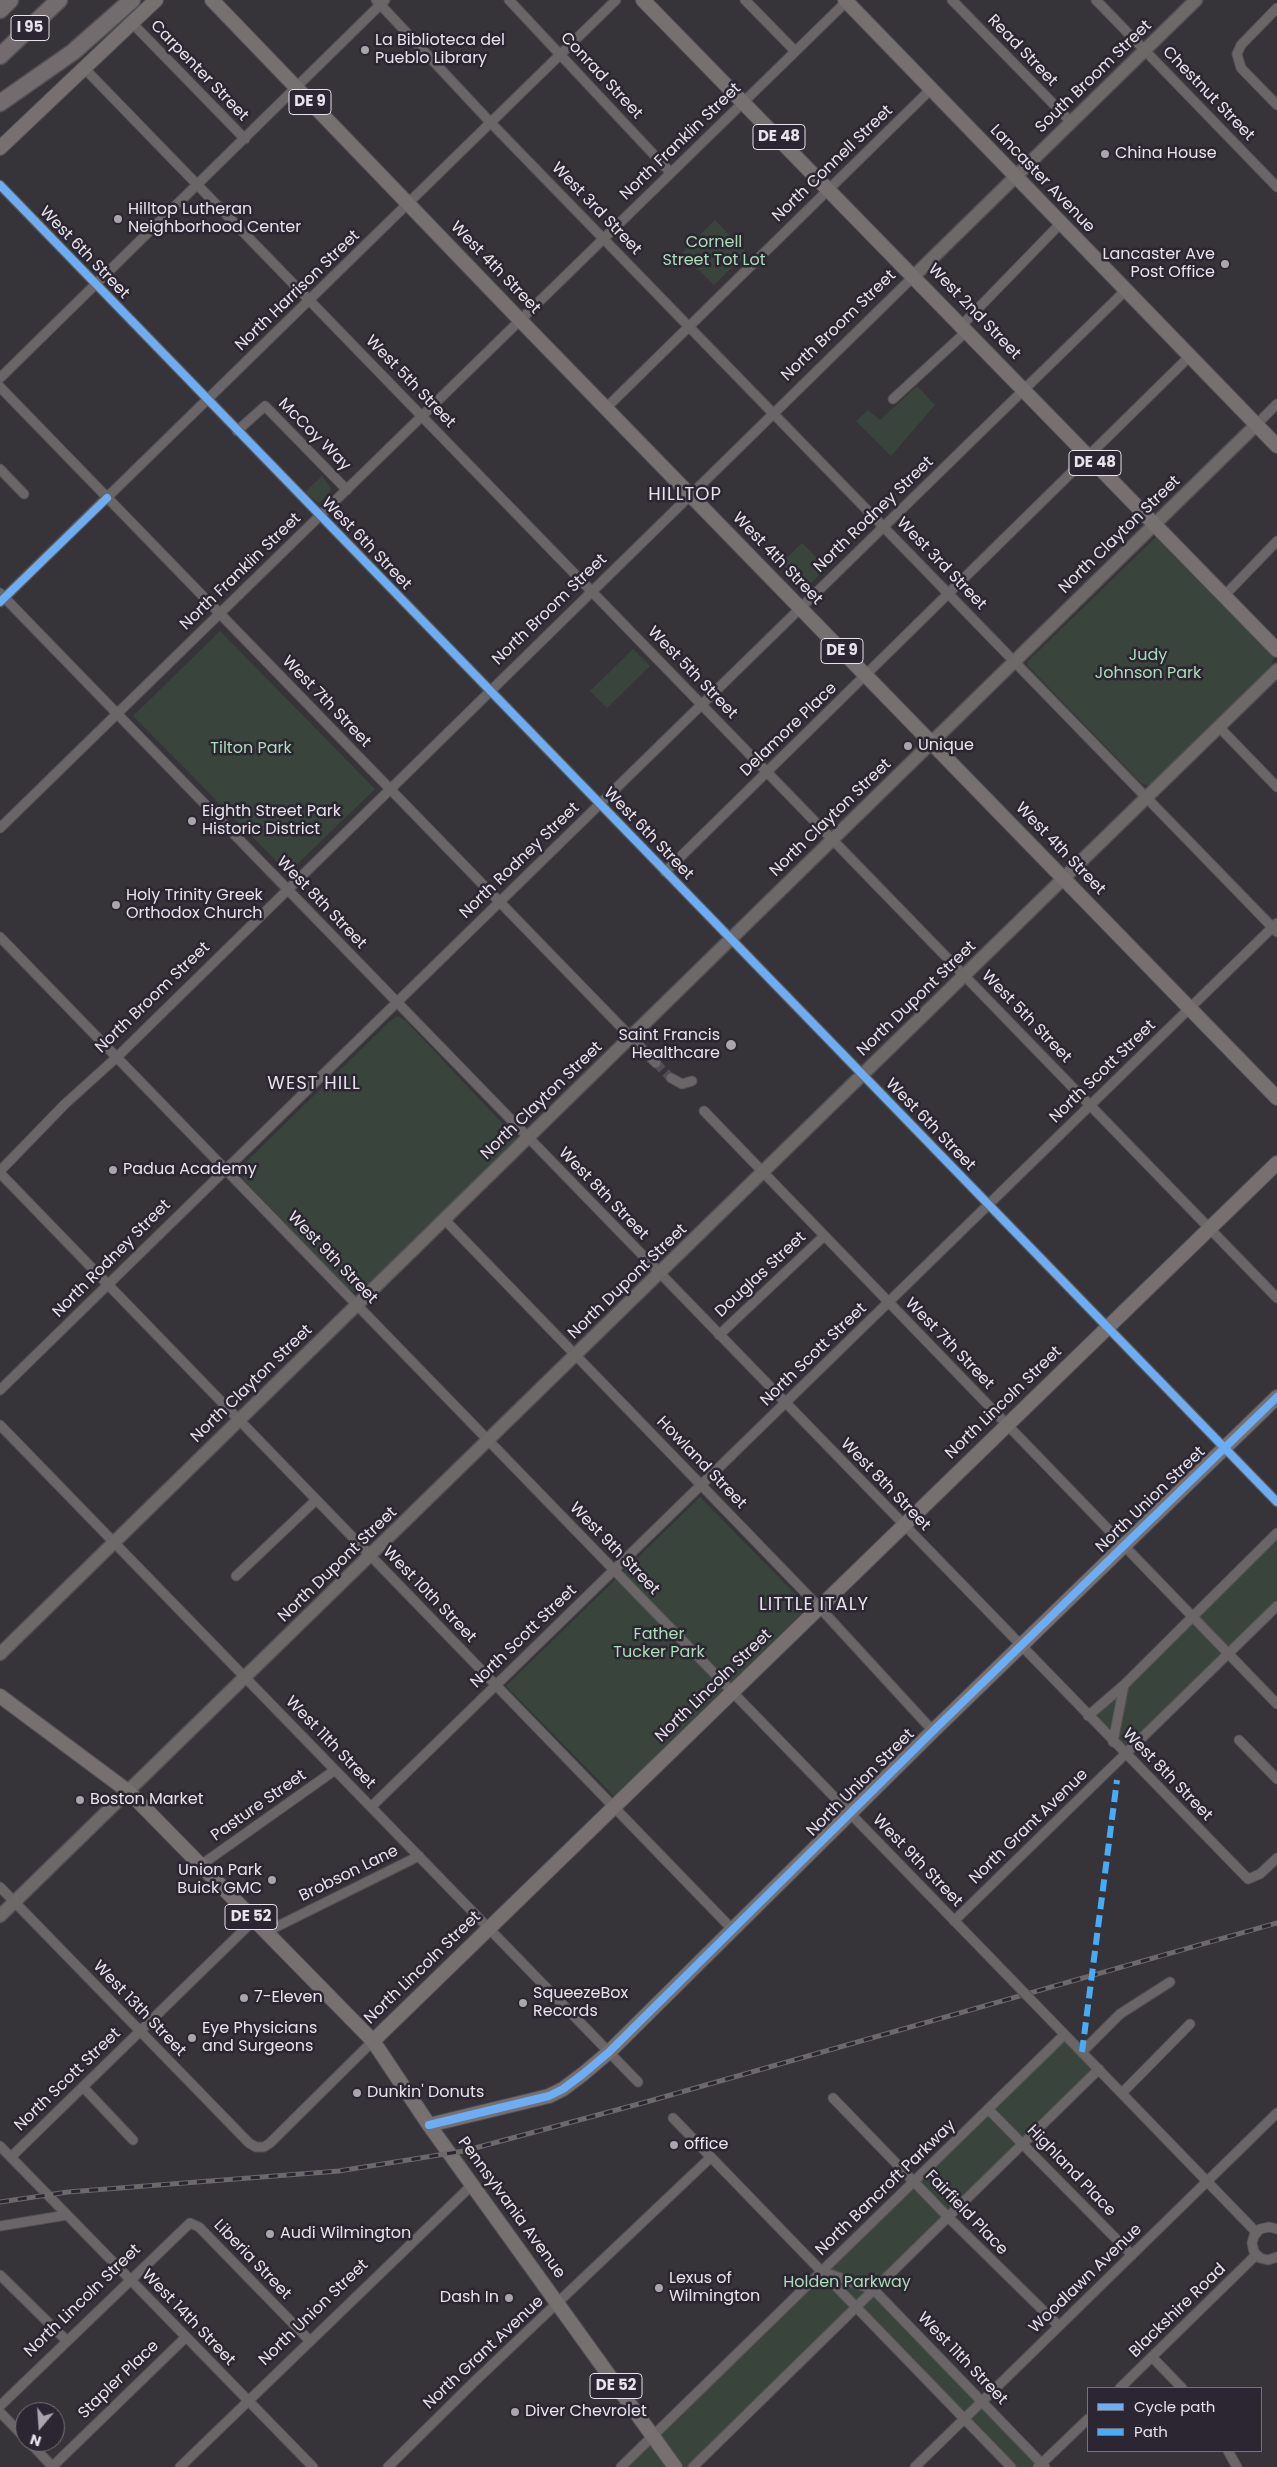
<!DOCTYPE html>
<html>
<head>
<meta charset="utf-8">
<style>
  body { margin:0 }
  #map { position:relative; width:1277px; height:2467px; overflow:hidden; background:#363339; font-family:Poppins,sans-serif }
  canvas { display:block }
  .legend { position:absolute; left:1087px; top:2387px; width:175px; height:65px; box-sizing:border-box; background:#2b2631; border:1px solid #76727b; margin:0; padding:6px 9px; list-style:none; font-size:15px; color:#e6e3ea }
  .legend li { display:flex; align-items:center; gap:10px; height:25px }
  .legend b { width:25px; border:1px solid #76727b }
  .north { position:absolute; left:15px; top:2402px; width:50px; height:50px; box-sizing:border-box; background:#2b2631; border:1px solid #76727b; border-radius:50%; rotate:198deg; font-size:14px; font-weight:700; line-height:20px; text-align:center; color:#e6e3ea }
  .north::after { content:''; display:block; margin:auto; width:18px; height:22px; background:#a8a5ac; clip-path:polygon(50% 0,100% 100%,50% 72%,0 100%) }
</style>
</head>
<body>
<div id="map">
<canvas width="1277" height="2467"></canvas>
<ul class="legend">
<li><b style="height:6px;background:#6dadf4"></b>Cycle path</li>
<li><b style="height:6px;background:#46acf6"></b>Path</li>
</ul>
<div class="north">N</div>
</div>
<script>
const g = document.querySelector('canvas').getContext('2d');
g.lineJoin = 'round';
function fillPath(path, color) {
  g.fillStyle = color;
  g.fill(path, 'evenodd');
}
function toPath(rows) {
  const path = new Path2D();
  for (const r of rows) {
    path.moveTo(r[0], r[1]);
    for (let i = 2; i < r.length; i += 2) path.lineTo(r[i], r[i + 1]);
  }
  return path;
}
function strokePath(path, color, width, dash) {
  g.strokeStyle = color;
  g.lineWidth = width;
  g.lineCap = dash ? 'butt' : 'round';
  g.setLineDash(dash || []);
  g.stroke(path);
}
function write(font, color, halo, rows, align = 'center') {
  g.font = font + ' Poppins,sans-serif';
  g.lineWidth = 5;
  g.setLineDash([]);
  g.textBaseline = 'middle';
  g.strokeStyle = halo;
  g.fillStyle = color;
  for (const [text, x, y, turn = 0] of rows) {
    g.save();
    g.translate(x, y);
    g.rotate((+turn || 0) * Math.PI / 180);
    g.textAlign = isNaN(turn) ? turn : align;
    if (halo) g.strokeText(text, 0, 0);
    g.fillText(text, 0, 0);
    g.restore();
  }
}
fillPath(toPath([
  [715,220,747,253,714,285,682,253],
  [917,386,935,405,891,456,856,421,868,410,880,420],
  [322,476,331,488,330,493,319,503,305,492],
  [1157,536,1274,657,1271,665,1151,784,1146,785,1141,783,1027,665,1028,661],
  [802,543,827,568,806,588,781,563],
  [220,631,375,789,288,873,133,716],
  [633,649,650,666,607,708,590,691],
  [398,1016,406,1021,517,1139,363,1289,356,1293,346,1287,244,1180,240,1171,247,1161,389,1022],
  [700,1497,808,1607,614,1796,506,1686],
  [1277,1533,1277,1606,1125,1754,1088,1716],
  [1064,2035,1099,2069,874,2290,1045,2467,1011,2467,855,2308,693,2467,621,2467]
]), '#39453c');
strokePath(toPath([
  [656,1063,671,1078]
]), '#504d54', 9, [9, 4.5]);
const street = toPath([
  [376,0,491,123,1277,932],
  [509,0,671,173],
  [745,0,795,51],
  [952,0,1071,122],
  [1096,0,1277,187],
  [1277,8,1241,45,1237,54,1241,68,1277,105],
  [133,24,245,139],
  [85,69,1277,1298],
  [0,185,1277,1502],
  [962,325,1061,223],
  [0,378,385,0],
  [0,387,656,1063],
  [893,399,967,331],
  [606,408,931,89],
  [1256,425,1277,404],
  [237,431,265,406,347,490],
  [0,469,24,494],
  [0,593,1248,1879,1260,1874,1277,1858],
  [1224,596,1277,541],
  [0,602,616,0],
  [1219,727,1277,787],
  [0,828,848,0],
  [665,872,1190,356],
  [0,937,1007,1975],
  [671,1078,682,1084,692,1081],
  [704,1111,1277,1704],
  [0,1171,65,1104,117,1057,914,276],
  [0,1173,733,1930],
  [444,1219,820,1608,933,1731],
  [719,1335,824,1236],
  [0,1390,1126,290],
  [0,1425,638,2082],
  [236,1576,316,1500],
  [1088,1716,1124,1685,1277,1533],
  [1239,1740,1277,1779],
  [1113,1742,1124,1685],
  [371,1807,1277,923],
  [201,1865,335,1770],
  [0,1887,249,2143,256,2147,264,2147,270,2143,373,2041],
  [954,1921,1277,1606],
  [266,1932,419,1856],
  [1039,2008,1256,2232],
  [1082,2052,1120,2014,1170,1982],
  [83,2087,133,2140],
  [1122,2093,1190,2024],
  [833,2098,948,2217,1059,2326],
  [988,2109,1132,2255],
  [673,2118,1011,2467],
  [0,2146,313,2467],
  [11,2157,254,1920],
  [0,2226,67,2215],
  [1277,2229,1269,2227,1260,2229,1254,2236,1252,2243,1254,2252,1260,2258,1268,2260,1277,2257],
  [824,2272,874,2290,1045,2467],
  [0,2275,67,2341],
  [1152,2357,1182,2388],
  [1120,2388,1256,2255],
  [0,2406,190,2223,199,2227,310,2341],
  [0,2412,25,2438],
  [29,2442,53,2467],
  [1228,2451,1237,2467],
  [53,2466,186,2337],
  [180,2467,472,2185],
  [388,2467,474,2382,710,2158],
  [621,2467,1064,2035],
  [693,2467,1099,2069],
  [915,2467,1277,2113],
  [1038,2467,1088,2419]
]);
const secondary = toPath([
  [914,276,1196,0],
  [0,1654,1256,425],
  [0,1916,1277,670]
]);
const primary = toPath([
  [212,0,520,320,1277,1098],
  [643,0,1277,650],
  [845,0,1277,446],
  [0,148,156,0],
  [0,1696,129,1792,373,2041,429,2125,675,2467],
  [373,2041,1277,1163],
  [429,2125,549,2096,563,2089,583,2074,609,2052,933,1731,1277,1397]
]);
const highway = toPath([
  [0,10,10,0],
  [0,56,59,0],
  [0,103,73,52,132,0]
]);
strokePath(street, '#525054', 11);
strokePath(secondary, '#525054', 15);
strokePath(primary, '#525054', 16);
strokePath(highway, '#525054', 19);
strokePath(street, '#6a6667', 9);
strokePath(secondary, '#6e6969', 12);
strokePath(primary, '#777071', 14);
strokePath(highway, '#736c6e', 16);
const rail = toPath([
  [0,2202,68,2192,339,2171,464,2151,646,2102,1277,1923]
]);
strokePath(rail, '#6c696b', 5);
strokePath(rail, '#2b2631', 3, [9]);
const streetBridge = toPath([
  [1007,1975,1039,2008]
]);
strokePath(streetBridge, '#525054', 11, []);
strokePath(streetBridge, '#6a6667', 9);
strokePath(toPath([
  [1082,2052,1117,1780]
]), '#46acf6', 6, [12, 6]);
strokePath(toPath([
  [0,185,1277,1502],
  [0,602,107,498],
  [429,2125,549,2096,563,2089,583,2074,609,2052,933,1731,1277,1397]
]), '#6dadf4', 8);
for (const [x, y, r, color] of [
  [365,50,5,"#a8a5ac"],
  [1105,154,5,"#a8a5ac"],
  [118,219,5,"#a8a5ac"],
  [1225,264,5,"#a8a5ac"],
  [908,746,5,"#a8a5ac"],
  [192,821,5,"#a8a5ac"],
  [116,905,5,"#a8a5ac"],
  [731,1045,6,"#a8a5ac"],
  [113,1170,5,"#a8a5ac"],
  [80,1800,5,"#a8a5ac"],
  [272,1880,5,"#a8a5ac"],
  [244,1998,5,"#a8a5ac"],
  [523,2003,5,"#a8a5ac"],
  [192,2038,5,"#a8a5ac"],
  [357,2093,5,"#a8a5ac"],
  [674,2145,5,"#a8a5ac"],
  [270,2234,5,"#a8a5ac"],
  [659,2288,5,"#a8a5ac"],
  [509,2298,5,"#a8a5ac"],
  [515,2412,5,"#a8a5ac"]
]) {
  const dot = new Path2D();
  dot.arc(x, y, r, 0, 2 * Math.PI);
  g.fillStyle = color;
  g.fill(dot);
  strokePath(dot, '#2b2631', 2);
}
for (const [x, y, w] of [
  [30,28,38],
  [310,102,42],
  [779,137,52],
  [1095,463,52],
  [842,651,42],
  [251,1917,52],
  [616,2386,52]
]) {
  const box = new Path2D();
  box.roundRect(x - w / 2, y - 12.5, w, 25, 4);
  g.fillStyle = '#2b2631';
  g.fill(box);
  strokePath(box, '#e6e3ea', 1);
}
write('bold 15px', '#e6e3ea', null, [
  ["I 95",30,28],
  ["DE 9",310,102],
  ["DE 48",779,137],
  ["DE 48",1095,463],
  ["DE 9",842,651],
  ["DE 52",251,1917],
  ["DE 52",616,2386]
]);
write('16px', '#e6e3ea', '#2b2631', [
  ["La Biblioteca del",375,41],
  ["Pueblo Library",375,59],
  ["China House",1115,154],
  ["Hilltop Lutheran",128,210],
  ["Neighborhood Center",128,228],
  ["Lancaster Ave",1215,255,"right"],
  ["Post Office",1215,273,"right"],
  ["Unique",918,746],
  ["Eighth Street Park",202,812],
  ["Historic District",202,830],
  ["Holy Trinity Greek",126,896],
  ["Orthodox Church",126,914],
  ["Saint Francis",720,1036,"right"],
  ["Healthcare",720,1054,"right"],
  ["Padua Academy",123,1170],
  ["Boston Market",90,1800],
  ["Union Park",262,1871,"right"],
  ["Buick GMC",262,1889,"right"],
  ["SqueezeBox",533,1994],
  ["Records",533,2012],
  ["7-Eleven",254,1998],
  ["Eye Physicians",202,2029],
  ["and Surgeons",202,2047],
  ["Dunkin' Donuts",367,2093],
  ["office",684,2145],
  ["Audi Wilmington",280,2234],
  ["Lexus of",669,2279],
  ["Wilmington",669,2297],
  ["Dash In",499,2298,"right"],
  ["Diver Chevrolet",525,2412]
], 'left');
write('16px', '#e6e3ea', '#2b2631', [
  ["Read Street",1022,51,46],
  ["Carpenter Street",199,71,46],
  ["Conrad Street",601,76,47],
  ["South Broom Street",1094,77,-44],
  ["Chestnut Street",1208,94,46],
  ["North Franklin Street",681,142,-44],
  ["North Connell Street",833,164,-44],
  ["Lancaster Avenue",1042,179,46],
  ["West 3rd Street",596,209,46],
  ["West 6th Street",84,253,46],
  ["West 4th Street",495,268,46],
  ["North Harrison Street",298,291,-44],
  ["West 2nd Street",974,312,46],
  ["North Broom Street",839,326,-44],
  ["West 5th Street",410,382,46],
  ["McCoy Way",314,435,45],
  ["North Rodney Street",874,515,-44],
  ["North Clayton Street",1120,535,-44],
  ["West 6th Street",366,544,46],
  ["West 4th Street",777,559,46],
  ["West 3rd Street",941,564,46],
  ["North Franklin Street",241,572,-44],
  ["North Broom Street",550,610,-44],
  ["West 5th Street",692,673,46],
  ["West 7th Street",326,702,46],
  ["Delamore Place",789,730,-44],
  ["North Clayton Street",831,818,-44],
  ["West 6th Street",648,834,46],
  ["West 4th Street",1060,849,46],
  ["North Rodney Street",520,861,-44],
  ["West 8th Street",321,903,46],
  ["North Broom Street",153,998,-44],
  ["North Dupont Street",917,999,-44],
  ["West 5th Street",1026,1017,46],
  ["North Scott Street",1103,1072,-44],
  ["North Clayton Street",542,1101,-44],
  ["West 6th Street",930,1125,46],
  ["West 8th Street",603,1194,46],
  ["West 9th Street",332,1258,46],
  ["North Rodney Street",112,1259,-45],
  ["Douglas Street",761,1275,-43],
  ["North Dupont Street",628,1282,-44],
  ["West 7th Street",949,1344,46],
  ["North Scott Street",814,1355,-44],
  ["North Clayton Street",252,1384,-44],
  ["North Lincoln Street",1004,1403,-44],
  ["Howland Street",701,1463,46],
  ["West 8th Street",885,1485,46],
  ["North Union Street",1151,1500,-44],
  ["West 9th Street",614,1549,46],
  ["North Dupont Street",338,1565,-44],
  ["West 10th Street",429,1595,46],
  ["North Scott Street",524,1637,-44],
  ["North Lincoln Street",714,1686,-44],
  ["West 11th Street",330,1743,46],
  ["West 8th Street",1167,1775,46],
  ["North Union Street",861,1783,-45],
  ["Pasture Street",259,1806,-35],
  ["North Grant Avenue",1029,1827,-44],
  ["West 9th Street",917,1861,46],
  ["Brobson Lane",349,1874,-26],
  ["North Lincoln Street",423,1968,-44],
  ["West 13th Street",139,2009,46],
  ["North Scott Street",68,2080,-44],
  ["Highland Place",1071,2171,46],
  ["North Bancroft Parkway",886,2188,-44],
  ["Pennsylvania Avenue",511,2208,54],
  ["Fairfield Place",966,2213,46],
  ["Liberia Street",252,2260,46],
  ["Woodlawn Avenue",1086,2279,-44],
  ["North Lincoln Street",83,2301,-44],
  ["Blackshire Road",1178,2311,-44],
  ["North Union Street",314,2313,-44],
  ["West 14th Street",188,2318,46],
  ["North Grant Avenue",484,2353,-43],
  ["West 11th Street",962,2359,46],
  ["Stapler Place",119,2380,-44]
]);
write('16px', '#aaddb9', '#2b2631', [
  ["Cornell",714,243],
  ["Street Tot Lot",714,261],
  ["Judy",1148,656],
  ["Johnson Park",1148,674],
  ["Tilton Park",251,749],
  ["Father",659,1635],
  ["Tucker Park",659,1653],
  ["Holden Parkway",847,2283]
]);
g.letterSpacing = '1px';
write('18px', '#e6e3ea', '#2b2631', [
  ["HILLTOP",685,495],
  ["WEST HILL",314,1084],
  ["LITTLE ITALY",814,1605]
]);
g.letterSpacing = '0px';
</script>
</body>
</html>
